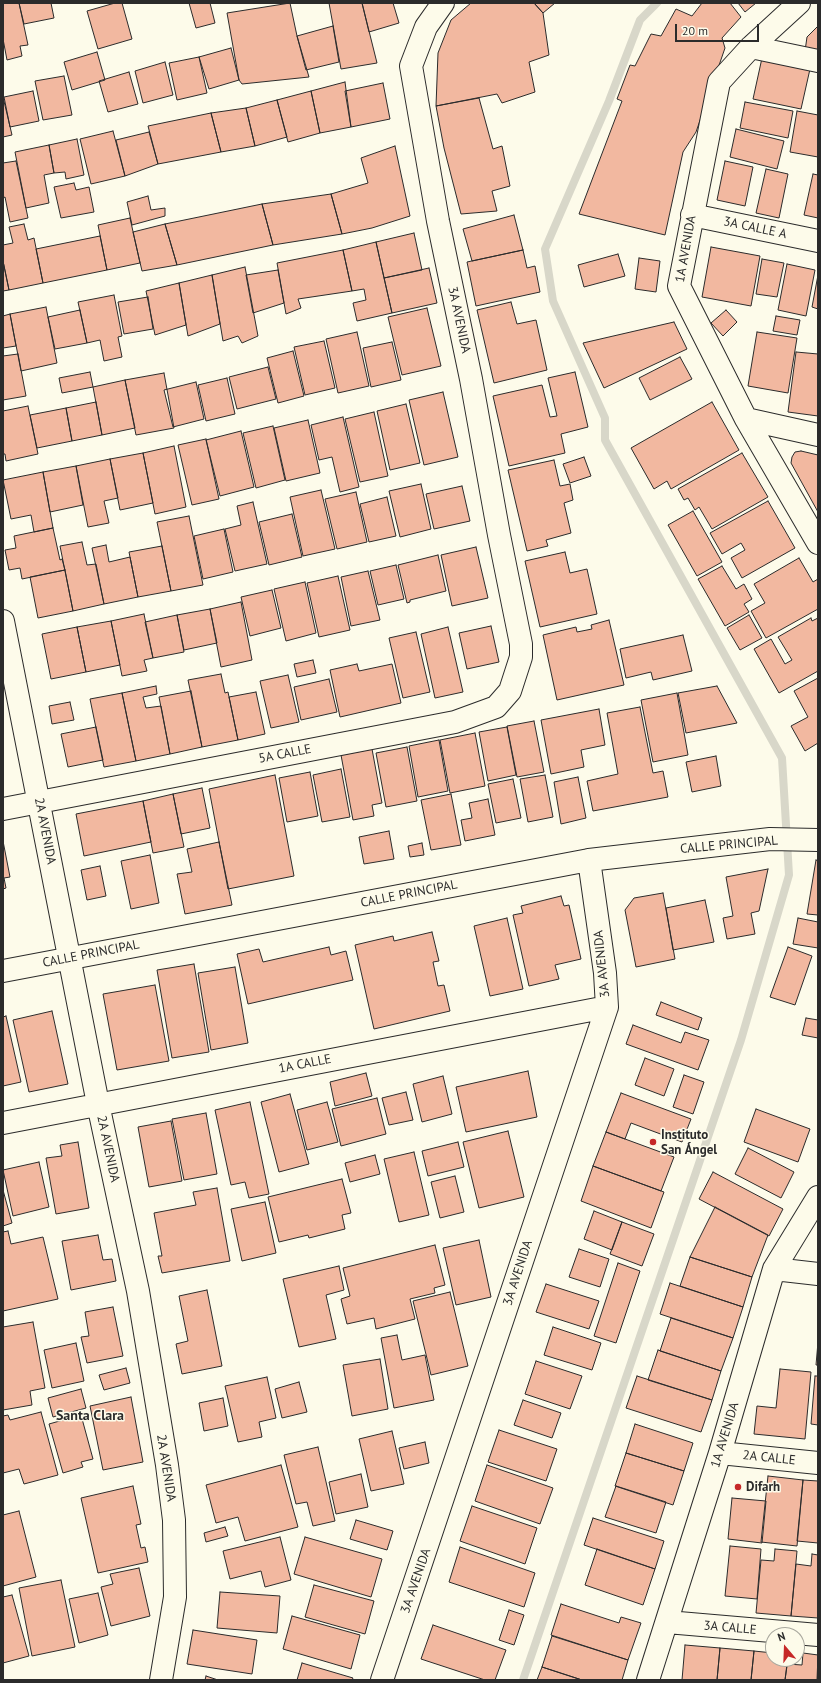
<!DOCTYPE html>
<html>
<head>
<meta charset="utf-8">
<style>
  body { margin:0 }
  #map { position:relative; width:821px; height:1683px; overflow:hidden; background:#fdfbea; font-family:"PT Sans",sans-serif }
  canvas { display:block }
  .frame { position:absolute; inset:0; border:4px solid #2b2b2b; pointer-events:none }
  .north { position:absolute; left:765px; top:1627px; width:40px; height:40px; box-sizing:border-box; background:#fdfbea; border:1px solid #a9a89e; border-radius:50%; rotate:341deg; font-size:11px; font-weight:700; line-height:16px; text-align:center; color:#2b2b2b }
  .north::after { content:''; display:block; margin:auto; width:14px; height:18px; background:#c62828; clip-path:polygon(50% 0,100% 100%,50% 72%,0 100%) }
  .scale { position:absolute; left:675px; top:24px; width:84px; height:18px; box-sizing:border-box; border:2px solid #2b2b2b; border-top:0; padding-left:5px; font-size:12px; line-height:14px; white-space:nowrap; color:#2b2b2b; -webkit-text-stroke:3px #fdfbea; paint-order:stroke }
</style>
</head>
<body>
<div id="map">
<canvas width="821" height="1683"></canvas>
<div class="frame"></div>
<div class="north">N</div>
<div class="scale">20 m</div>
</div>
<script>
const g = document.querySelector('canvas').getContext('2d');
g.lineJoin = 'round';
function toPath(rows) {
  const path = new Path2D();
  for (const r of rows) {
    path.moveTo(r[0], r[1]);
    for (let i = 2; i < r.length; i += 2) path.lineTo(r[i], r[i + 1]);
  }
  return path;
}
function strokePath(path, color, width, dash) {
  g.strokeStyle = color;
  g.lineWidth = width;
  g.lineCap = dash ? 'butt' : 'round';
  g.setLineDash(dash || []);
  g.stroke(path);
}
function fillPath(path, color) {
  g.fillStyle = color;
  g.fill(path, 'evenodd');
}
function write(font, color, halo, rows, align = 'center') {
  g.font = font + ' "PT Sans",sans-serif';
  g.lineWidth = 3;
  g.setLineDash([]);
  g.textBaseline = 'middle';
  g.strokeStyle = halo;
  g.fillStyle = color;
  for (const [text, x, y, turn = 0] of rows) {
    g.save();
    g.translate(x, y);
    g.rotate((+turn || 0) * Math.PI / 180);
    g.textAlign = isNaN(turn) ? turn : align;
    if (halo) g.strokeText(text, 0, 0);
    g.fillText(text, 0, 0);
    g.restore();
  }
}
strokePath(toPath([
  [523,1680,741,1040,789,875,782,758,605,440,605,418,553,301,545,249,609,101,640,20,657,3]
]), '#d8d7c9', 8);
const building = toPath([
  [3,3,19,3,28,45,20,46,22,56,7,60,3,39,3,3],
  [19,3,51,3,54,18,24,24,19,3],
  [115,3,122,3,132,39,98,49,87,11,115,3],
  [189,3,210,3,215,23,196,28,189,3],
  [290,3,297,36,309,77,242,84,239,80,227,13,290,3],
  [329,3,362,3,377,63,341,69,329,3],
  [362,3,393,3,399,23,369,32,362,3],
  [471,3,534,3,543,13,549,55,529,62,535,92,502,103,497,94,436,106,438,53,451,20,471,3],
  [534,3,555,3,543,13,534,3],
  [702,3,730,3,741,17,722,38,725,48,696,132,683,152,665,235,579,214,622,101,617,99,630,65,635,66,651,34,661,36,676,9,692,16,702,3],
  [738,3,756,3,745,12,738,3],
  [333,26,339,62,306,70,297,36,333,26],
  [818,26,818,53,805,51,807,37,818,26],
  [231,48,239,80,209,89,199,57,231,48],
  [97,52,105,80,72,90,64,62,97,52],
  [199,57,207,93,177,100,169,63,199,57],
  [762,58,810,69,801,109,753,99,762,58],
  [165,62,173,95,143,103,135,71,165,62],
  [129,72,138,104,108,112,99,81,129,72],
  [64,76,72,115,43,120,35,81,64,76],
  [345,82,351,127,320,133,311,91,345,82],
  [383,83,390,119,351,127,345,91,383,83],
  [33,91,39,121,10,127,4,97,33,91],
  [311,91,320,133,288,142,277,100,311,91],
  [3,97,12,135,3,137,3,97],
  [479,98,493,149,502,146,510,186,492,191,497,211,461,214,444,148,436,106,479,98],
  [277,100,287,137,255,146,246,108,277,100],
  [745,102,793,111,788,138,740,128,745,102],
  [246,108,255,146,221,152,211,113,246,108],
  [797,111,818,115,818,157,790,152,797,111],
  [211,113,221,152,158,164,148,126,211,113],
  [736,129,784,141,777,169,730,157,736,129],
  [113,131,125,176,91,184,80,139,113,131],
  [149,132,158,164,125,176,116,140,149,132],
  [77,139,84,175,66,179,65,172,54,173,49,145,77,139],
  [49,145,54,173,44,175,49,203,26,208,15,152,49,145],
  [395,146,410,216,372,228,342,234,331,194,368,183,361,158,395,146],
  [16,161,28,218,10,222,5,197,3,198,3,163,16,161],
  [725,161,753,167,745,206,717,200,725,161],
  [766,169,788,174,779,218,756,213,766,169],
  [813,174,818,175,818,218,804,215,813,174],
  [74,183,76,190,89,187,94,212,61,218,54,187,74,183],
  [331,194,342,234,273,245,262,204,331,194],
  [148,196,151,210,165,208,165,216,132,225,127,202,148,196],
  [262,204,273,245,177,265,165,224,262,204],
  [514,215,523,250,472,261,463,229,514,215],
  [130,218,140,263,107,270,98,225,130,218],
  [24,224,28,240,34,238,43,283,9,290,3,261,3,245,13,243,9,227,24,224],
  [165,224,177,265,142,271,133,232,165,224],
  [414,233,422,270,384,278,376,242,414,233],
  [100,236,107,270,43,283,36,249,100,236],
  [376,242,392,313,357,321,353,303,366,300,364,289,352,291,343,250,376,242],
  [711,247,760,256,751,306,702,297,711,247],
  [343,250,352,291,298,299,301,308,286,314,277,263,343,250],
  [523,250,527,268,535,266,540,292,476,306,467,262,523,250],
  [618,254,625,276,584,287,578,265,618,254],
  [639,258,660,261,656,292,635,289,639,258],
  [762,259,784,263,777,297,756,294,762,259],
  [3,261,9,290,3,291,3,261],
  [787,264,815,270,806,316,778,310,787,264],
  [245,267,258,336,242,343,238,336,223,341,212,275,245,267],
  [429,268,437,303,392,313,384,278,429,268],
  [278,270,284,303,253,313,246,275,278,270],
  [212,275,220,324,188,336,179,283,212,275],
  [818,275,818,309,812,307,818,275],
  [179,283,186,325,155,335,146,291,179,283],
  [114,295,122,336,118,337,122,357,104,361,100,340,87,343,78,302,114,295],
  [148,297,153,329,124,334,118,302,148,297],
  [511,302,517,324,536,320,547,370,494,383,477,310,511,302],
  [46,307,57,363,21,371,10,314,46,307],
  [427,308,441,366,402,375,388,317,427,308],
  [80,310,87,343,55,349,48,317,80,310],
  [726,310,737,322,723,336,711,323,726,310],
  [10,314,16,346,3,348,3,316,10,314],
  [776,316,800,320,797,335,773,331,776,316],
  [674,322,687,349,604,388,583,343,674,322],
  [357,332,369,386,338,393,326,339,357,332],
  [757,332,797,338,788,393,748,386,757,332],
  [324,341,335,388,305,395,294,347,324,341],
  [392,342,401,380,371,387,363,348,392,342],
  [293,351,304,396,278,403,267,358,293,351],
  [796,352,818,354,818,416,788,412,796,352],
  [18,354,26,396,3,400,3,356,18,354],
  [680,357,692,379,650,400,639,378,680,357],
  [268,367,276,399,237,409,229,377,268,367],
  [90,372,93,387,62,393,59,378,90,372],
  [575,372,588,427,561,434,565,453,509,466,493,396,542,385,550,417,557,416,548,378,575,372],
  [164,373,174,428,136,435,125,380,164,373],
  [227,378,235,414,206,421,198,385,227,378],
  [125,380,135,428,102,435,93,387,125,380],
  [196,382,204,419,173,427,164,390,196,382],
  [443,392,458,457,424,465,409,400,443,392],
  [96,402,102,435,72,441,66,408,96,402],
  [712,402,739,450,671,489,667,481,654,489,631,448,712,402],
  [406,404,420,463,390,470,377,411,406,404],
  [28,406,38,454,6,461,5,454,3,454,3,411,28,406],
  [66,408,72,441,37,448,30,415,66,408],
  [374,412,388,476,360,482,345,419,374,412],
  [343,417,359,487,340,492,332,457,319,460,311,425,343,417],
  [308,420,320,473,286,481,274,428,308,420],
  [273,426,285,480,256,488,243,433,273,426],
  [241,431,254,487,220,496,206,440,241,431],
  [206,439,219,499,192,505,178,445,206,439],
  [174,446,186,507,155,514,143,453,174,446],
  [801,451,818,455,818,512,791,463,792,457,795,452,801,451],
  [143,453,153,503,120,510,110,459,143,453],
  [742,453,768,497,712,529,699,507,695,510,688,498,684,500,678,489,742,453],
  [584,457,591,476,570,483,563,464,584,457],
  [110,459,118,498,104,501,109,523,88,527,76,466,110,459],
  [554,460,560,486,570,484,573,500,564,503,571,533,546,540,548,546,527,551,508,470,554,460],
  [76,466,83,505,50,512,43,472,76,466],
  [43,472,53,528,34,532,31,515,11,519,3,480,43,472],
  [421,484,431,529,400,537,389,491,421,484],
  [462,486,470,521,434,529,426,494,462,486],
  [321,490,335,549,303,556,290,497,321,490],
  [356,492,367,542,337,549,325,499,356,492],
  [387,497,396,536,369,542,360,504,387,497],
  [768,501,795,548,742,578,731,558,745,550,741,543,722,554,710,533,768,501],
  [253,502,267,564,235,571,225,529,241,525,237,506,253,502],
  [693,511,722,562,697,576,668,525,693,511],
  [292,514,302,557,269,565,259,522,292,514],
  [189,516,203,585,171,591,157,522,189,516],
  [53,528,60,560,62,559,65,570,22,579,20,568,9,570,5,550,16,548,14,536,53,528],
  [224,529,233,572,203,579,194,536,224,529],
  [82,542,87,565,96,564,104,604,73,611,60,546,82,542],
  [106,545,109,562,130,557,138,597,104,604,92,548,106,545],
  [162,546,171,591,138,597,129,552,162,546],
  [476,547,488,598,452,606,441,555,476,547],
  [565,552,570,573,587,569,597,614,540,627,525,561,565,552],
  [438,555,446,591,410,600,410,602,407,603,398,565,438,555],
  [799,558,813,582,818,579,818,609,766,638,751,611,765,603,754,584,799,558],
  [396,565,404,599,378,605,370,571,396,565],
  [722,566,736,589,744,584,752,599,744,604,749,612,725,626,698,579,722,566],
  [65,570,73,611,38,618,30,577,65,570],
  [368,571,380,620,351,626,341,577,368,571],
  [338,576,350,630,319,637,307,583,338,576],
  [305,582,316,633,286,641,274,589,305,582],
  [272,590,281,628,250,636,241,597,272,590],
  [241,602,252,660,221,667,210,609,241,602],
  [210,609,217,643,184,650,177,615,210,609],
  [144,614,153,658,144,660,147,671,122,676,111,621,144,614],
  [177,615,184,652,153,658,145,622,177,615],
  [749,615,762,638,740,650,727,628,749,615],
  [811,618,812,621,818,618,818,671,779,693,754,649,771,639,785,664,792,660,778,637,811,618],
  [609,620,624,685,557,700,543,635,576,627,577,632,592,629,591,625,609,620],
  [111,621,120,665,86,672,77,627,111,621],
  [491,626,499,662,467,669,459,633,491,626],
  [77,627,86,672,51,679,42,634,77,627],
  [448,627,463,692,435,698,421,634,448,627],
  [416,632,430,692,403,698,389,638,416,632],
  [683,635,692,671,653,680,651,672,626,678,620,649,683,635],
  [313,660,316,673,297,677,294,664,313,660],
  [357,664,359,671,392,664,401,703,340,717,330,670,357,664],
  [221,674,225,693,228,692,238,740,202,747,188,680,221,674],
  [288,675,299,722,271,728,260,681,288,675],
  [818,678,818,743,805,751,791,726,808,717,794,691,818,678],
  [329,679,337,712,301,720,294,687,329,679],
  [156,686,157,694,143,697,146,708,161,706,170,754,136,761,122,693,156,686],
  [717,686,737,723,686,733,678,693,717,686],
  [191,691,202,747,170,754,159,697,191,691],
  [256,692,265,734,238,740,229,697,256,692],
  [122,693,136,761,104,767,90,699,122,693],
  [677,693,688,755,653,762,641,700,677,693],
  [70,702,74,720,52,724,49,706,70,702],
  [640,707,653,773,663,771,668,797,593,811,587,781,618,774,607,713,640,707],
  [599,709,605,745,581,750,584,767,551,774,541,720,599,709],
  [534,721,544,772,517,777,507,726,534,721],
  [96,727,103,760,68,767,61,734,96,727],
  [507,727,516,775,488,781,479,732,507,727],
  [475,733,485,786,450,793,440,740,475,733],
  [439,740,448,791,418,797,409,746,439,740],
  [407,747,417,801,386,807,376,753,407,747],
  [372,749,382,803,372,805,374,816,353,820,341,755,372,749],
  [716,756,721,786,692,792,686,762,716,756],
  [341,769,350,817,322,822,313,775,341,769],
  [310,772,318,816,287,822,279,778,310,772],
  [275,775,294,876,228,889,209,789,275,775],
  [545,775,553,817,528,822,520,779,545,775],
  [578,777,586,818,561,824,554,782,578,777],
  [513,779,521,818,496,823,488,784,513,779],
  [202,788,210,828,181,834,173,794,202,788],
  [173,794,184,847,153,853,143,801,173,794],
  [451,794,461,845,431,850,421,800,451,794],
  [488,799,495,835,465,841,461,820,472,818,469,803,488,799],
  [143,801,151,842,84,856,76,814,143,801],
  [389,831,394,859,364,864,359,837,389,831],
  [3,841,10,877,4,878,6,888,3,889,3,841],
  [219,842,232,905,185,914,177,874,192,872,187,849,219,842],
  [422,843,424,855,410,857,408,846,422,843],
  [150,855,159,903,131,909,121,861,150,855],
  [816,860,818,861,818,915,807,914,816,860],
  [100,866,106,896,87,900,81,870,100,866],
  [768,869,759,911,751,913,755,934,727,939,723,918,733,916,726,877,768,869],
  [663,893,675,959,636,967,625,910,634,898,663,893],
  [561,896,564,906,569,905,581,959,555,965,559,979,529,986,513,915,523,913,521,906,561,896],
  [705,900,714,942,673,950,666,908,705,900],
  [507,918,523,989,490,996,474,926,507,918],
  [798,918,818,922,818,948,793,944,798,918],
  [432,932,439,961,433,962,438,986,444,985,450,1011,374,1029,355,945,393,936,394,941,432,932],
  [329,947,331,955,346,951,353,980,248,1004,237,954,259,949,263,962,329,947],
  [788,947,812,956,795,1005,770,997,788,947],
  [194,964,209,1052,172,1058,157,970,194,964],
  [235,967,248,1043,211,1050,198,973,235,967],
  [155,985,169,1061,117,1070,103,994,155,985],
  [661,1002,702,1018,698,1030,656,1015,661,1002],
  [52,1011,68,1084,29,1092,13,1020,52,1011],
  [6,1016,21,1082,3,1086,3,1017,6,1016],
  [806,1018,818,1020,818,1038,802,1035,806,1018],
  [633,1025,681,1043,685,1032,709,1040,698,1070,626,1044,633,1025],
  [645,1058,674,1069,664,1096,635,1085,645,1058],
  [528,1071,537,1117,466,1132,456,1087,528,1071],
  [366,1073,372,1096,335,1106,330,1082,366,1073],
  [684,1075,704,1082,693,1114,673,1107,684,1075],
  [443,1076,452,1114,422,1122,413,1084,443,1076],
  [406,1092,413,1120,389,1125,382,1098,406,1092],
  [621,1093,691,1119,682,1142,631,1123,625,1139,606,1132,621,1093],
  [290,1094,309,1164,279,1172,261,1102,290,1094],
  [377,1098,386,1134,341,1146,332,1109,377,1098],
  [250,1102,269,1194,249,1198,245,1182,231,1185,215,1110,250,1102],
  [327,1102,338,1142,307,1150,297,1110,327,1102],
  [756,1109,810,1129,798,1162,744,1142,756,1109],
  [206,1113,217,1174,184,1180,172,1119,206,1113],
  [171,1121,182,1181,149,1187,138,1127,171,1121],
  [508,1131,524,1197,479,1208,463,1142,508,1131],
  [606,1132,674,1157,661,1191,593,1166,606,1132],
  [78,1142,89,1208,56,1214,46,1158,62,1156,60,1145,78,1142],
  [458,1142,464,1167,428,1176,422,1151,458,1142],
  [748,1148,794,1172,781,1198,735,1174,748,1148],
  [414,1152,429,1215,399,1222,384,1159,414,1152],
  [375,1155,380,1174,350,1182,345,1163,375,1155],
  [39,1162,49,1207,13,1216,3,1170,39,1162],
  [593,1166,664,1192,651,1228,581,1201,593,1166],
  [713,1172,783,1209,769,1236,699,1199,713,1172],
  [455,1176,464,1212,440,1218,431,1182,455,1176],
  [342,1179,351,1213,342,1215,345,1229,309,1238,308,1235,279,1242,268,1197,342,1179],
  [217,1188,230,1261,162,1273,158,1256,162,1256,154,1213,196,1205,193,1192,217,1188],
  [3,1190,12,1223,3,1226,3,1190],
  [265,1202,276,1253,242,1261,231,1209,265,1202],
  [715,1207,768,1235,752,1277,690,1257,715,1207],
  [594,1211,622,1222,612,1250,584,1239,594,1211],
  [622,1222,654,1234,642,1266,610,1254,622,1222],
  [8,1231,11,1244,43,1237,58,1299,3,1311,3,1232,8,1231],
  [98,1235,103,1260,112,1259,116,1281,71,1290,62,1241,98,1235],
  [479,1240,491,1297,456,1305,443,1248,479,1240],
  [435,1245,445,1285,434,1288,435,1293,410,1299,415,1319,376,1329,374,1318,347,1324,341,1299,350,1296,343,1268,435,1245],
  [579,1249,609,1259,600,1287,569,1277,579,1249],
  [690,1257,752,1277,743,1307,680,1286,690,1257],
  [618,1263,640,1271,616,1343,594,1336,618,1263],
  [339,1266,344,1290,326,1295,336,1339,299,1347,283,1279,339,1266],
  [670,1283,743,1307,733,1338,660,1314,670,1283],
  [546,1284,599,1301,589,1329,536,1312,546,1284],
  [207,1290,222,1366,182,1374,176,1344,188,1341,179,1296,207,1290],
  [450,1292,468,1366,431,1375,413,1301,450,1292],
  [113,1307,123,1356,87,1363,81,1337,89,1336,85,1312,113,1307],
  [671,1318,733,1338,721,1371,660,1351,671,1318],
  [33,1322,45,1388,30,1391,32,1405,3,1410,3,1327,33,1322],
  [553,1327,601,1343,592,1370,544,1355,553,1327],
  [397,1335,402,1360,425,1355,434,1400,394,1408,381,1338,397,1335],
  [818,1342,818,1365,816,1365,818,1342],
  [76,1343,84,1381,52,1388,44,1350,76,1343],
  [658,1350,721,1371,712,1400,648,1380,658,1350],
  [380,1359,388,1409,352,1416,343,1365,380,1359],
  [536,1361,582,1376,570,1409,525,1394,536,1361],
  [126,1368,130,1383,104,1390,99,1375,126,1368],
  [780,1369,811,1372,805,1439,754,1434,757,1406,776,1408,780,1369],
  [637,1376,712,1400,701,1432,626,1408,637,1376],
  [815,1376,818,1376,818,1425,811,1424,815,1376],
  [267,1377,276,1418,259,1422,262,1437,238,1442,225,1386,267,1377],
  [299,1382,307,1412,282,1418,275,1389,299,1382],
  [81,1389,86,1408,53,1417,48,1398,81,1389],
  [131,1397,143,1462,103,1470,90,1406,131,1397],
  [223,1398,228,1426,204,1431,199,1403,223,1398],
  [523,1400,561,1413,552,1438,514,1425,523,1400],
  [41,1412,58,1475,24,1484,19,1469,3,1473,3,1416,8,1415,10,1420,41,1412],
  [81,1415,93,1459,81,1462,83,1467,63,1473,49,1424,81,1415],
  [635,1424,693,1443,684,1471,626,1453,635,1424],
  [499,1430,557,1449,546,1481,488,1462,499,1430],
  [392,1431,404,1484,371,1491,359,1439,392,1431],
  [425,1442,429,1463,404,1469,399,1448,425,1442],
  [318,1447,335,1521,313,1526,307,1502,296,1504,284,1455,318,1447],
  [626,1453,684,1471,673,1505,615,1486,626,1453],
  [281,1465,298,1527,245,1541,238,1517,216,1523,206,1485,281,1465],
  [487,1465,553,1488,540,1524,475,1501,487,1465],
  [361,1474,368,1507,336,1514,329,1482,361,1474],
  [768,1476,803,1480,797,1546,761,1542,768,1476],
  [803,1480,818,1481,818,1543,797,1541,803,1480],
  [133,1486,141,1524,136,1525,141,1548,145,1547,148,1562,98,1573,81,1498,133,1486],
  [616,1486,666,1502,656,1533,605,1517,616,1486],
  [732,1498,766,1501,762,1543,728,1539,732,1498],
  [472,1506,537,1528,525,1564,460,1541,472,1506],
  [19,1511,36,1577,3,1586,3,1515,19,1511],
  [593,1518,664,1541,655,1569,584,1545,593,1518],
  [356,1520,393,1531,387,1550,350,1539,356,1520],
  [225,1527,228,1536,206,1542,204,1533,225,1527],
  [280,1537,291,1580,265,1587,261,1571,230,1579,223,1551,280,1537],
  [305,1537,382,1559,371,1597,294,1574,305,1537],
  [730,1546,761,1549,757,1599,725,1596,730,1546],
  [460,1547,535,1573,524,1607,449,1582,460,1547],
  [597,1549,655,1569,643,1605,585,1585,597,1549],
  [775,1549,797,1551,791,1616,756,1613,761,1560,774,1561,775,1549],
  [812,1554,818,1555,818,1618,791,1616,796,1564,811,1566,812,1554],
  [139,1568,150,1616,111,1626,101,1587,113,1584,110,1574,139,1568],
  [61,1580,75,1647,32,1656,19,1588,61,1580],
  [314,1585,374,1601,365,1634,305,1617,314,1585],
  [220,1592,280,1596,277,1633,217,1628,220,1592],
  [98,1593,108,1635,79,1643,69,1599,98,1593],
  [12,1595,29,1656,3,1663,3,1597,12,1595],
  [561,1604,619,1623,621,1617,641,1623,628,1660,551,1635,561,1604],
  [509,1610,524,1615,514,1645,499,1640,509,1610],
  [292,1616,360,1635,351,1669,283,1649,292,1616],
  [433,1625,506,1650,495,1680,485,1680,421,1659,433,1625],
  [193,1630,257,1640,252,1674,187,1664,193,1630],
  [552,1636,628,1660,622,1680,582,1680,542,1667,552,1636],
  [685,1645,720,1648,717,1680,682,1680,685,1645],
  [720,1648,754,1651,751,1680,717,1680,720,1648],
  [754,1651,773,1653,773,1659,788,1659,785,1680,751,1680,754,1651],
  [803,1653,818,1655,817,1680,785,1680,787,1664,802,1665,803,1653],
  [302,1663,353,1678,352,1680,297,1680,302,1663],
  [542,1667,582,1680,537,1680,542,1667],
  [206,1676,218,1680,205,1680,206,1676]
]);
fillPath(building, '#f2b8a0');
strokePath(building, '#2b2b2b', 1);
const minor = toPath([
  [799,3,751,47,719,82,679,286,746,419,818,543],
  [751,47,818,61],
  [692,215,818,241],
  [746,419,818,435],
  [3,621,98,1104,138,1291,167,1465,174,1520,175,1597,161,1680],
  [3,809,455,722,496,707,510,691,521,657,521,644,499,535,471,379,438,221,411,66,426,27,443,3],
  [3,971,589,860,770,839,818,840],
  [3,1123,607,1007],
  [774,1269,818,1274],
  [720,1453,818,1463],
  [667,1622,818,1635],
  [382,1680,607,1007,605,973,589,860],
  [648,1680,720,1453,774,1269,818,1197]
]);
strokePath(minor, '#2b2b2b', 24);
strokePath(minor, '#fdfbea', 22);
for (const [x, y, r, color] of [
  [653,1142,4,"#c62828"],
  [738,1487,4,"#c62828"]
]) {
  const dot = new Path2D();
  dot.arc(x, y, r, 0, 2 * Math.PI);
  g.fillStyle = color;
  g.fill(dot);
  strokePath(dot, '#fdfbea', 1.5);
}
write('13px', '#2b2b2b', '#fdfbea', [
  ["3A CALLE A",755,228,12],
  ["1A AVENIDA",686,249,-80],
  ["3A AVENIDA",459,320,78],
  ["5A CALLE",285,754,-11],
  ["2A AVENIDA",45,831,79],
  ["CALLE PRINCIPAL",729,845,-5],
  ["CALLE PRINCIPAL",409,894,-11],
  ["CALLE PRINCIPAL",91,954,-11],
  ["3A AVENIDA",602,964,-96],
  ["1A CALLE",305,1064,-11],
  ["2A AVENIDA",108,1149,78],
  ["3A AVENIDA",518,1273,-72],
  ["1A AVENIDA",725,1435,-73],
  ["2A CALLE",769,1458,6],
  ["2A AVENIDA",166,1468,81],
  ["3A AVENIDA",416,1581,-71],
  ["3A CALLE",730,1628,5]
]);
write('bold 13px', '#2b2b2b', '#fdfbea', [
  ["Instituto",661,1135],
  ["San Ángel",661,1150],
  ["Difarh",746,1487]
], 'left');
write('bold 14px', '#2b2b2b', '#fdfbea', [
  ["Santa Clara",90,1416]
]);
</script>
</body>
</html>
